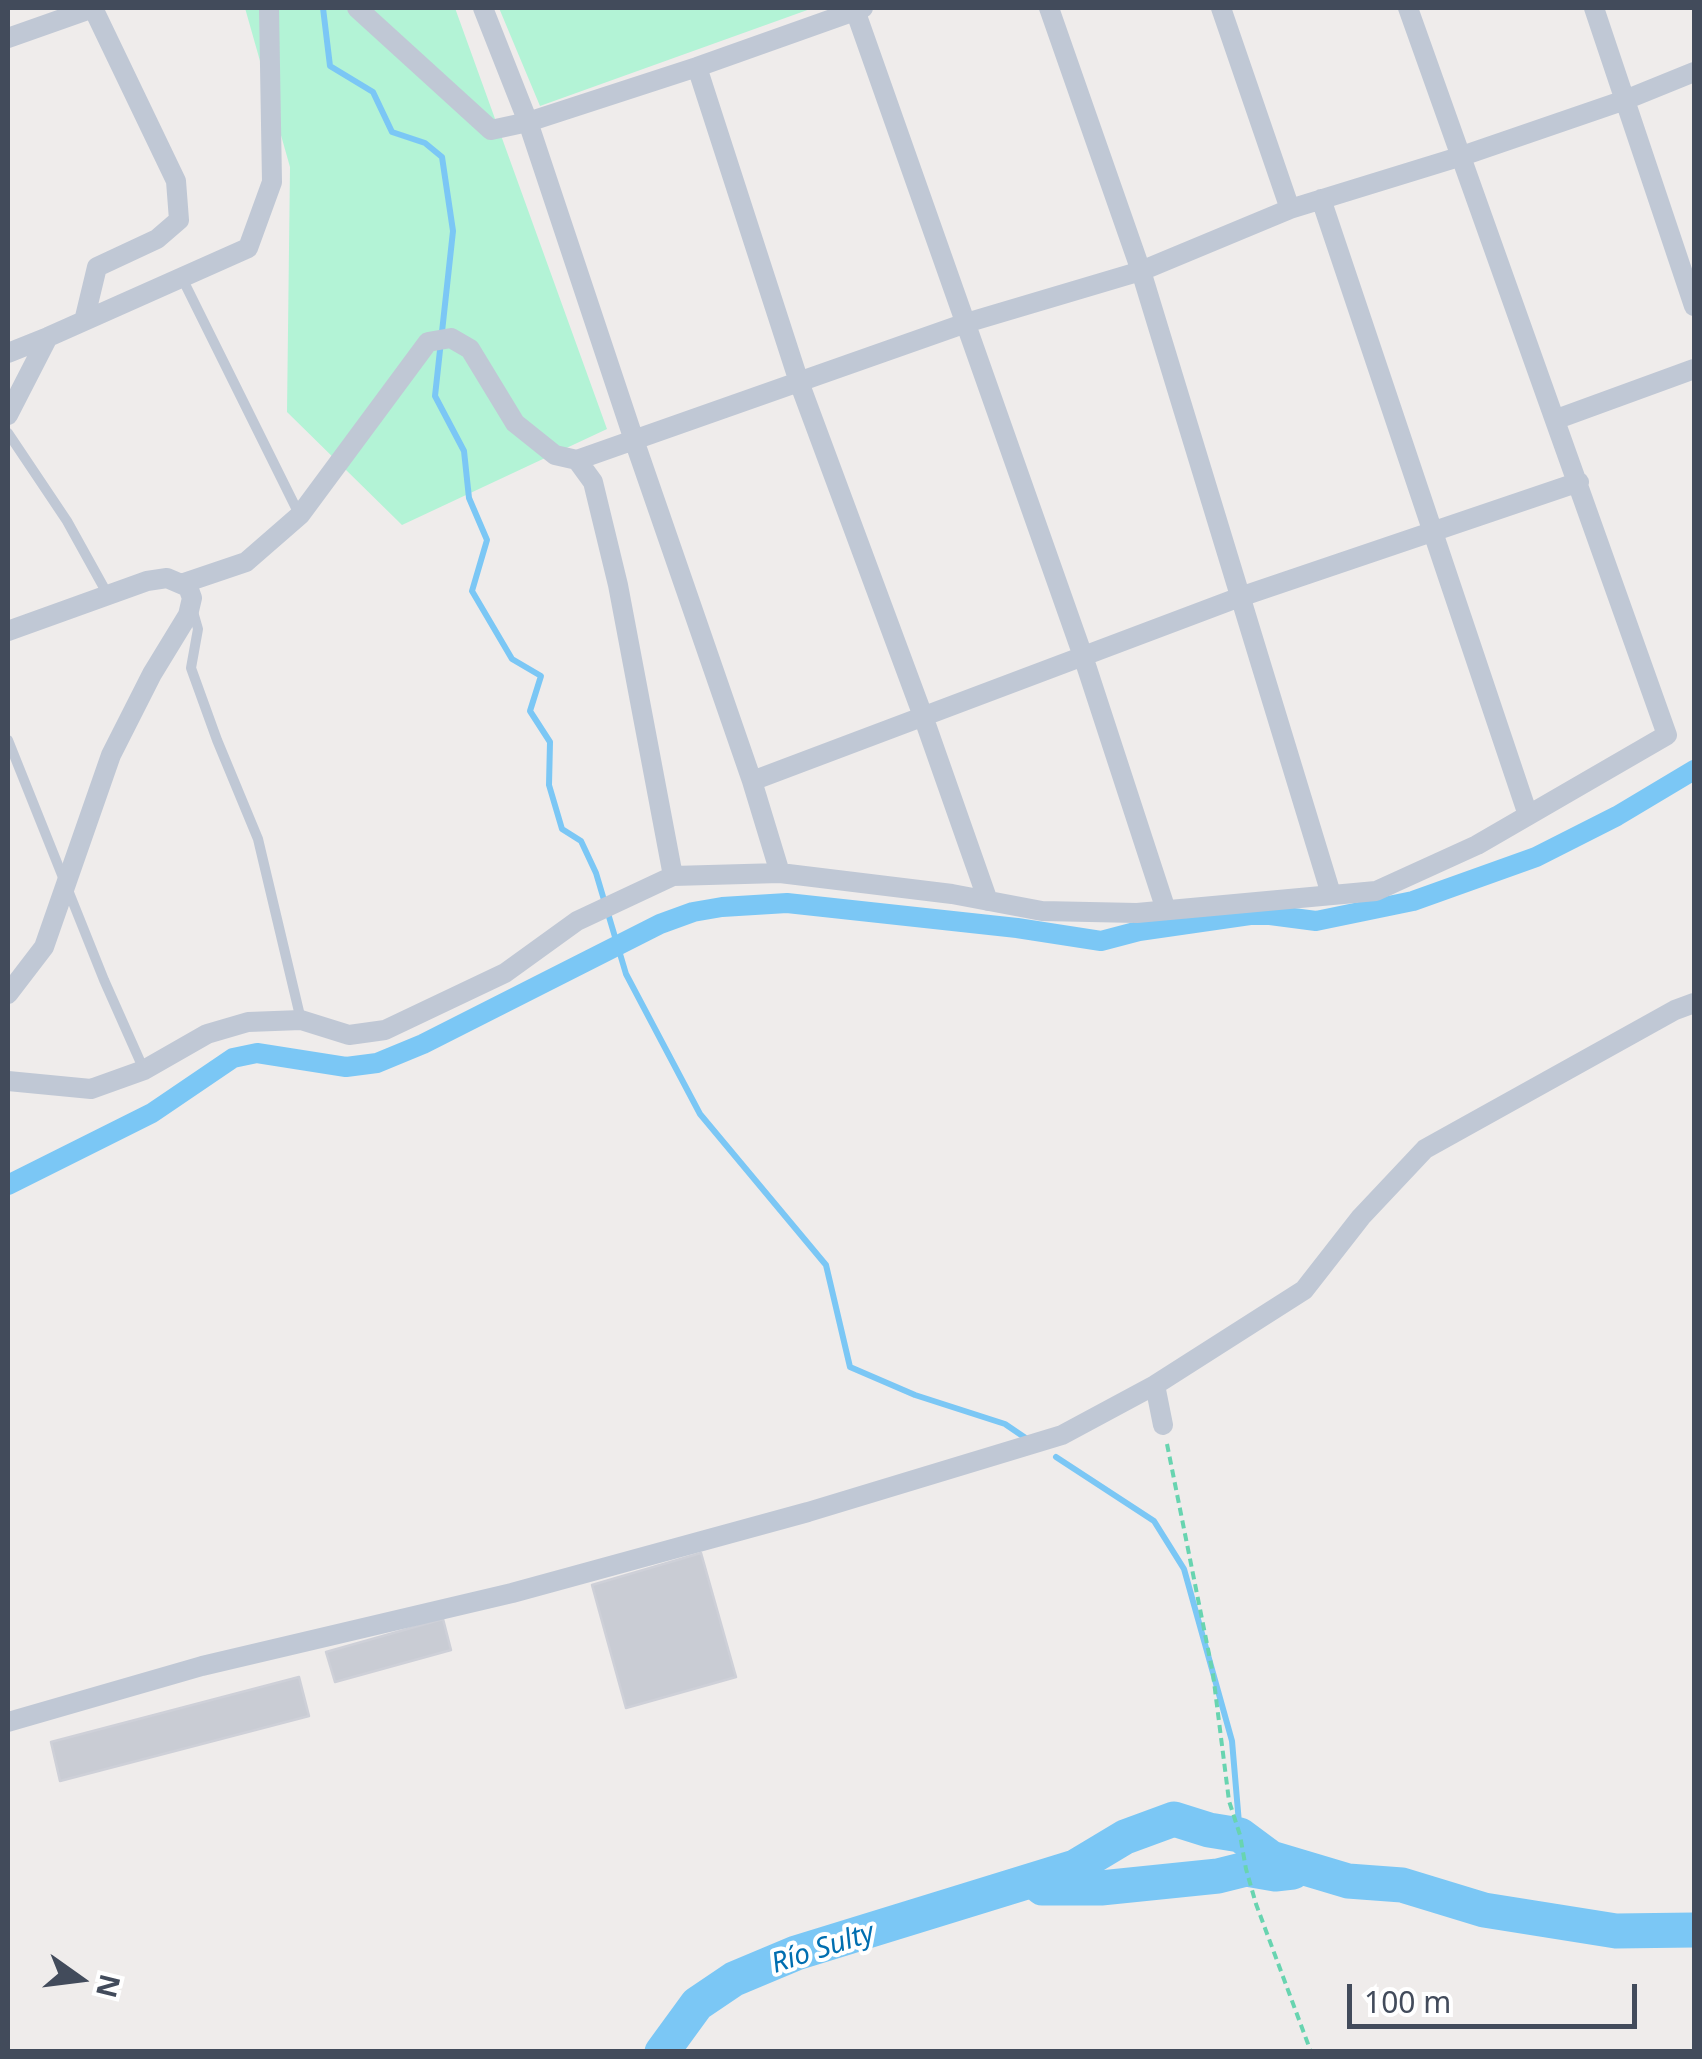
<!DOCTYPE html>
<html>
<head>
<meta charset="utf-8">
<style>
  body { margin:0 }
  #map { position:relative; width:1702px; height:2059px; overflow:hidden; background:#efeceb; font-family:"Noto Sans",sans-serif }
  canvas { display:block }
  .frame { position:absolute; inset:0; border:10px solid #424b5b; pointer-events:none }
  .north { position:absolute; left:30px; top:1929px; width:100px; height:100px; -webkit-text-stroke:8px #fff; paint-order:stroke; rotate:104deg; font-size:28px; font-weight:700; line-height:40px; text-align:center; color:#424b5b }
  .north::after { content:''; display:block; margin:auto; width:35px; height:45px; background:#424b5b; clip-path:polygon(50% 0,100% 100%,50% 72%,0 100%) }
  .scale { position:absolute; left:1347px; top:1984px; width:290px; height:45px; box-sizing:border-box; border:5px solid #424b5b; border-top:0; padding-left:12px; font-size:30px; line-height:35px; white-space:nowrap; color:#424b5b; -webkit-text-stroke:8px #fff; paint-order:stroke }
</style>
</head>
<body>
<div id="map">
<canvas width="1702" height="2059"></canvas>
<div class="frame"></div>
<div class="north">N</div>
<div class="scale">100 m</div>
</div>
<script>
const g = document.querySelector('canvas').getContext('2d');
g.lineJoin = 'round';
function fillPath(path, color) {
  g.fillStyle = color;
  g.fill(path, 'evenodd');
}
function toPath(rows) {
  const path = new Path2D();
  for (const r of rows) {
    path.moveTo(r[0], r[1]);
    for (let i = 2; i < r.length; i += 2) path.lineTo(r[i], r[i + 1]);
  }
  return path;
}
function strokePath(path, color, width, dash) {
  g.strokeStyle = color;
  g.lineWidth = width;
  g.lineCap = dash ? 'butt' : 'round';
  g.setLineDash(dash || []);
  g.stroke(path);
}
function write(font, color, halo, rows, align = 'center') {
  g.font = font + ' "Noto Sans",sans-serif';
  g.lineWidth = 8;
  g.setLineDash([]);
  g.textBaseline = 'middle';
  g.strokeStyle = halo;
  g.fillStyle = color;
  for (const [text, x, y, turn = 0] of rows) {
    g.save();
    g.translate(x, y);
    g.rotate((+turn || 0) * Math.PI / 180);
    g.textAlign = isNaN(turn) ? turn : align;
    if (halo) g.strokeText(text, 0, 0);
    g.fillText(text, 0, 0);
    g.restore();
  }
}
fillPath(toPath([
  [245,8,455,8,607,429,402,525,287,412,290,167],
  [499,8,813,8,540,106]
]), '#b3f3d6');
strokePath(toPath([
  [323,8,330,66,373,92,392,132,425,143,442,157,453,231,435,396,464,451,469,498,487,540,472,591,512,659,541,676,530,711,550,742,549,785,562,829,581,841,596,873,626,974,700,1114,826,1265,850,1367,915,1395,1005,1424,1030,1441],
  [1056,1457,1154,1521,1184,1569,1232,1741,1240,1835]
]), '#7bc7f5', 6);
strokePath(toPath([
  [8,1185,152,1113,233,1058,257,1053,346,1067,377,1063,423,1044,660,924,693,912,722,907,787,903,1017,928,1101,941,1139,931,1250,915,1270,915,1316,921,1413,901,1536,857,1617,816,1694,770]
]), '#7bc7f5', 20);
strokePath(toPath([
  [1042,1888,1101,1888,1218,1876,1246,1869,1275,1874,1293,1872],
  [662,2052,697,2004,734,1979,796,1953,1075,1867,1125,1837,1174,1819,1209,1830,1240,1835,1271,1858,1348,1881,1402,1885,1484,1910,1616,1931,1694,1930]
]), '#7bc7f5', 35);
const building = toPath([
  [701,1553,736,1677,626,1708,592,1585,701,1553],
  [443,1619,451,1650,335,1682,326,1652,443,1619],
  [299,1677,309,1716,60,1781,51,1742,299,1677]
]);
fillPath(building, '#c9ccd4');
strokePath(building, '#ced0d8', 2.5);
strokePath(toPath([
  [1167,1444,1213,1674,1229,1801,1240,1835,1246,1869,1256,1904,1311,2052]
]), '#68d4b0', 4, [8, 5]);
strokePath(toPath([
  [182,278,299,514],
  [8,433,67,521,108,595],
  [192,608,198,629,191,668,217,740,258,839,301,1020],
  [8,740,104,980,144,1070]
]), '#c0c8d5', 10);
strokePath(toPath([
  [357,8,491,130,528,122,697,67,863,8],
  [483,8,528,122,634,440,752,781,780,873],
  [1049,8,1141,271,1331,894],
  [1221,8,1290,209],
  [1594,8,1694,306],
  [855,10,1083,656,1166,910],
  [8,38,93,8],
  [697,67,799,382,923,716,988,901],
  [1321,199,1528,815],
  [84,321,97,267,157,239,179,220,176,181,93,8],
  [8,353,48,337,248,248,272,182,269,8],
  [8,415,48,337],
  [1557,419,1694,369],
  [181,584,246,562,300,515,428,342,451,338,470,349,515,423,555,455,577,460],
  [8,631,147,581,167,578,188,587,192,598,188,615,152,674,111,755,44,947,8,994],
  [752,781,1240,597,1579,482],
  [673,876,618,585,593,482,577,460,966,323,1141,271,1290,209,1462,156,1625,100,1694,72],
  [8,1081,91,1089,144,1070,207,1034,248,1022,301,1020,349,1035,385,1030,505,973,577,921,673,876,780,873,952,894,1042,911,1137,913,1376,891,1477,845,1667,735,1408,8],
  [1155,1385,1163,1425],
  [8,1722,202,1666,512,1593,808,1512,1062,1435,1155,1385,1304,1290,1361,1217,1425,1149,1675,1010,1694,1003]
]), '#c0c8d5', 20);
write('italic 28px', '#006eb0', '#fff', [
  ["Río Sulty",823,1949,-18]
]);
</script>
</body>
</html>
